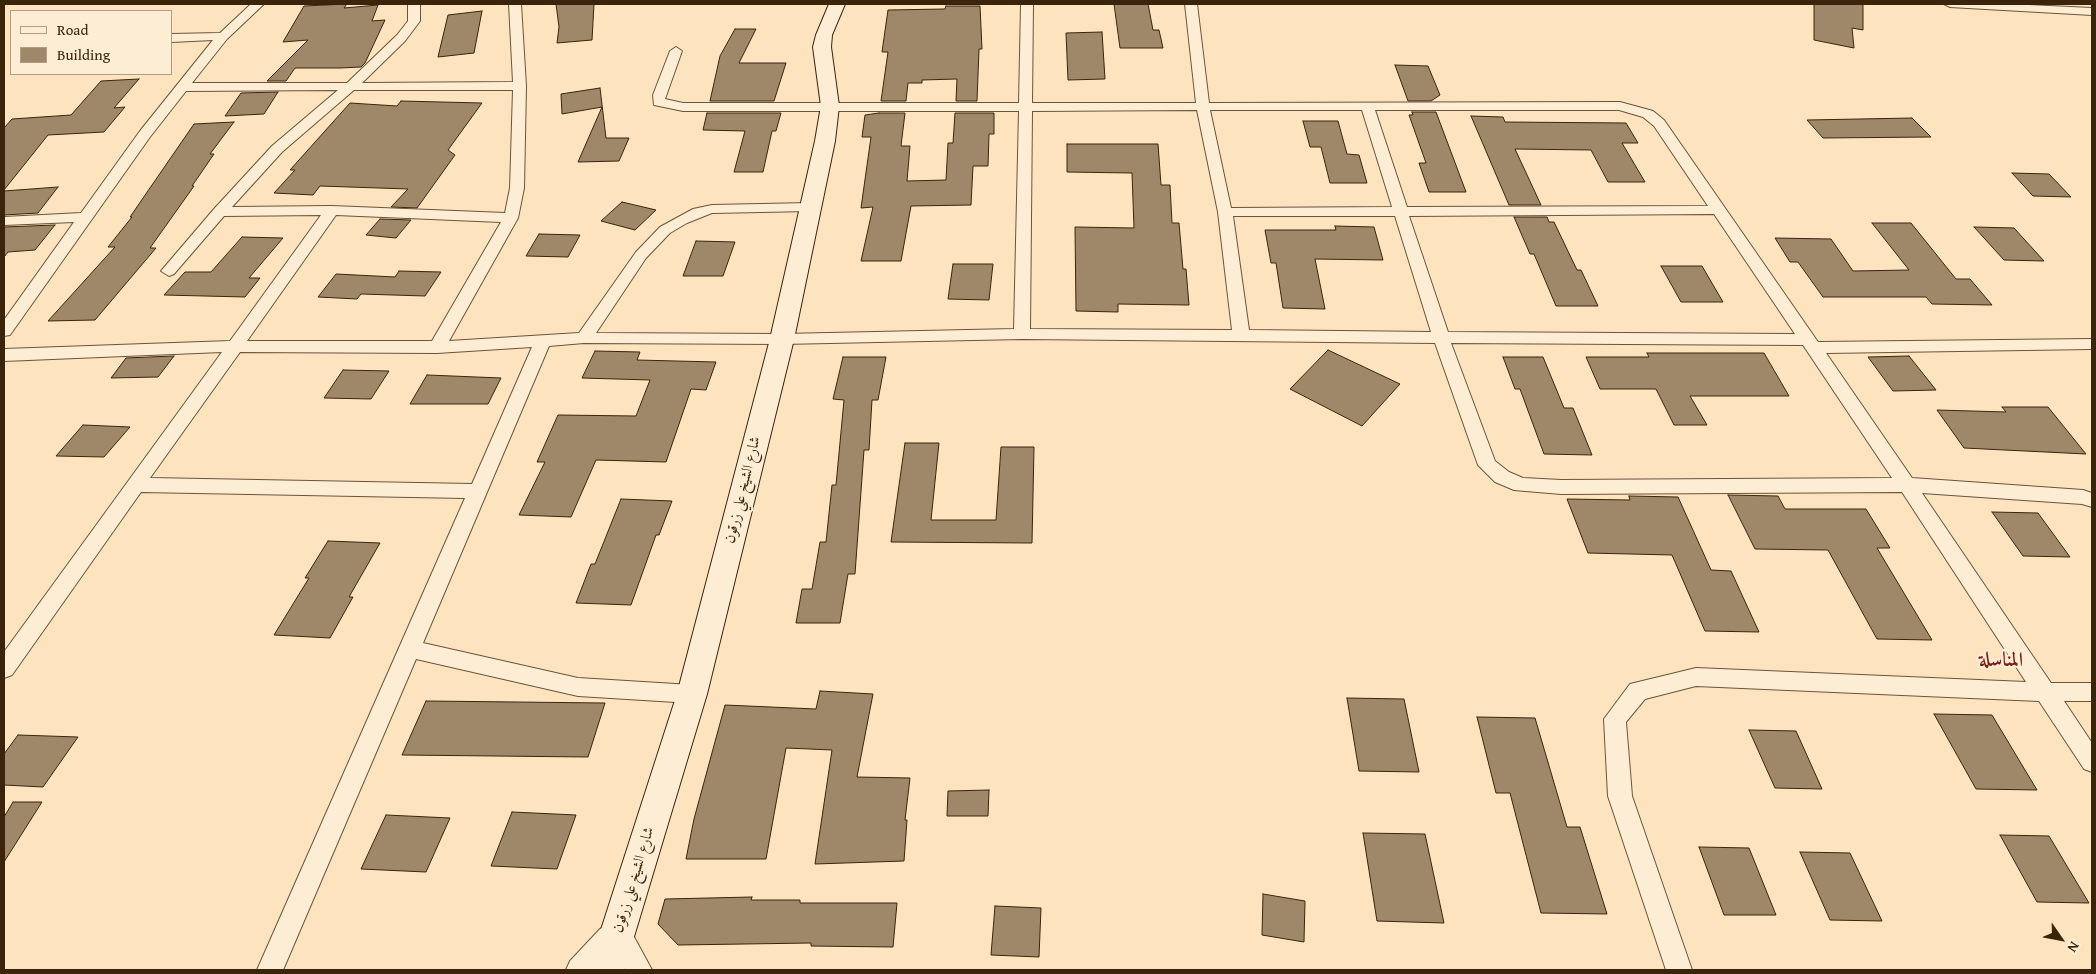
<!DOCTYPE html>
<html>
<head>
<meta charset="utf-8">
<style>
  body { margin:0 }
  #map { position:relative; width:2096px; height:974px; overflow:hidden; background:#fde4bf; font-family:"Gentium Book Plus",serif }
  canvas { display:block }
  .frame { position:absolute; inset:0; border:5px solid #3a240b; pointer-events:none }
  .legend { position:absolute; left:10px; top:10px; width:162px; height:65px; box-sizing:border-box; background:#feedd5; border:1px solid #b09d84; margin:0; padding:6px 9px; list-style:none; font-size:15px; color:#3a240b }
  .legend li { display:flex; align-items:center; gap:10px; height:25px }
  .legend b { width:25px; border:1px solid #b09d84 }
  .north { position:absolute; left:2036px; top:914px; width:50px; height:50px; -webkit-text-stroke:4px #feedd5; paint-order:stroke; rotate:123deg; font-size:14px; font-weight:700; line-height:20px; text-align:center; color:#3a240b }
  .north::after { content:''; display:block; margin:auto; width:18px; height:22px; background:#3a240b; clip-path:polygon(50% 0,100% 100%,50% 72%,0 100%) }
</style>
</head>
<body>
<div id="map">
<canvas width="2096" height="974"></canvas>
<div class="frame"></div>
<ul class="legend">
<li><b style="height:6px;background:#feedd5"></b>Road</li>
<li><b style="height:14px;background:#9f8869"></b>Building</li>
</ul>
<div class="north">N</div>
</div>
<script>
const g = document.querySelector('canvas').getContext('2d');
g.lineJoin = 'round';
function fillPath(path, color) {
  g.fillStyle = color;
  g.fill(path, 'evenodd');
}
function toPath(rows) {
  const path = new Path2D();
  for (const r of rows) {
    path.moveTo(r[0], r[1]);
    for (let i = 2; i < r.length; i += 2) path.lineTo(r[i], r[i + 1]);
  }
  return path;
}
function strokePath(path, color, width, dash) {
  g.strokeStyle = color;
  g.lineWidth = width;
  g.lineCap = dash ? 'butt' : 'round';
  g.setLineDash(dash || []);
  g.stroke(path);
}
function write(font, color, halo, rows, align = 'center') {
  g.font = font + ' "Gentium Book Plus",Amiri,serif';
  g.lineWidth = 4;
  g.setLineDash([]);
  g.textBaseline = 'middle';
  g.strokeStyle = halo;
  g.fillStyle = color;
  for (const [text, x, y, turn = 0] of rows) {
    g.save();
    g.translate(x, y);
    g.rotate((+turn || 0) * Math.PI / 180);
    g.textAlign = isNaN(turn) ? turn : align;
    if (halo) g.strokeText(text, 0, 0);
    g.fillText(text, 0, 0);
    g.restore();
  }
}
const building = toPath([
  [347,4,344,8,378,5,372,21,385,20,365,63,361,67,340,68,295,68,286,81,267,81,308,40,283,42,304,6,347,4],
  [556,4,594,4,592,40,557,43,559,27,556,4],
  [1114,4,1148,4,1153,30,1159,30,1163,48,1120,48,1114,4],
  [1814,4,1863,4,1863,30,1852,28,1854,48,1814,40,1814,4],
  [946,6,980,6,982,49,979,49,977,101,956,101,957,79,922,80,922,83,908,83,906,101,881,101,888,52,882,52,888,10,945,9,946,6],
  [482,11,474,53,438,57,448,15,482,11],
  [735,29,756,29,739,63,786,63,774,101,710,101,720,56,735,29],
  [1102,32,1105,79,1068,80,1066,33,1102,32],
  [1395,65,1428,66,1440,95,1431,101,1408,101,1395,65],
  [139,79,114,108,125,107,104,132,48,135,4,190,4,128,12,119,71,115,101,81,139,79],
  [600,88,606,138,629,138,619,161,578,162,602,107,562,114,561,94,600,88],
  [278,92,264,114,225,116,241,93,278,92],
  [401,101,482,103,448,150,455,155,417,208,391,207,408,189,320,186,313,195,274,193,295,170,290,170,350,103,397,106,401,101],
  [1412,112,1436,112,1466,192,1429,192,1419,163,1426,163,1409,115,1413,115,1412,112],
  [707,113,781,113,776,131,772,131,763,172,734,172,745,131,703,130,707,113],
  [879,113,905,113,901,146,910,146,907,181,946,180,948,143,953,143,955,113,994,113,994,134,989,134,988,166,973,166,971,205,911,206,901,261,861,261,873,207,861,208,871,137,862,137,865,115,879,113],
  [1471,116,1503,117,1505,122,1626,123,1638,143,1622,143,1645,182,1608,182,1591,150,1515,149,1541,205,1509,205,1471,116],
  [1912,118,1931,137,1823,138,1807,120,1912,118],
  [1303,121,1338,121,1347,154,1359,155,1367,183,1330,183,1321,147,1310,147,1303,121],
  [234,122,210,154,214,154,192,186,194,186,150,248,156,248,95,320,48,321,115,247,108,247,132,217,130,217,194,124,234,122],
  [1067,144,1158,144,1161,185,1170,185,1172,223,1179,223,1183,269,1186,269,1189,305,1118,304,1118,312,1076,311,1075,227,1134,228,1132,173,1067,172,1067,144],
  [2012,173,2049,174,2071,197,2033,196,2012,173],
  [58,187,38,213,4,215,4,191,58,187],
  [622,202,656,210,635,230,601,221,622,202],
  [1514,217,1547,217,1549,222,1554,222,1577,270,1581,270,1598,306,1556,306,1534,254,1530,254,1514,217],
  [380,219,411,220,396,238,366,235,380,219],
  [1872,223,1911,223,1956,279,1970,279,1992,305,1932,304,1926,297,1823,297,1798,262,1790,262,1775,238,1831,239,1853,271,1909,270,1872,223],
  [55,225,35,250,8,252,4,257,4,227,55,225],
  [1335,226,1374,227,1383,260,1315,259,1325,309,1283,308,1276,263,1271,263,1265,230,1336,230,1335,226],
  [1974,227,2014,228,2044,261,2004,260,1974,227],
  [539,234,580,235,568,257,526,256,539,234],
  [242,237,283,238,249,278,260,278,245,297,164,295,185,272,211,272,242,237],
  [696,241,735,242,723,276,683,276,696,241],
  [953,264,993,264,989,300,948,299,953,264],
  [1661,266,1702,266,1723,302,1681,302,1661,266],
  [399,271,441,272,425,296,361,294,357,299,318,297,336,274,395,277,399,271],
  [1328,350,1400,384,1362,426,1290,389,1328,350],
  [595,351,640,352,637,360,716,362,706,390,691,389,666,462,596,460,571,517,519,515,545,462,537,462,558,415,636,416,650,380,582,378,595,351],
  [1647,353,1764,353,1789,396,1690,396,1707,425,1674,425,1656,389,1600,389,1586,357,1649,357,1647,353],
  [174,356,158,377,111,378,126,358,174,356],
  [1909,356,1936,390,1893,391,1868,357,1909,356],
  [843,357,886,357,878,400,872,400,869,450,864,450,855,574,848,574,840,623,796,623,802,589,812,589,820,542,826,542,832,485,836,485,844,400,833,399,843,357],
  [1503,357,1543,357,1564,408,1573,408,1592,455,1544,454,1520,389,1515,389,1503,357],
  [343,370,389,371,371,399,324,398,343,370],
  [427,375,501,378,488,404,410,404,427,375],
  [2002,407,2048,407,2086,454,1964,448,1937,410,2006,412,2002,407],
  [83,425,130,427,104,457,56,456,83,425],
  [905,443,939,443,931,520,996,520,1001,447,1034,447,1032,543,891,542,905,443],
  [1728,495,1778,496,1785,509,1866,509,1890,548,1877,548,1932,640,1877,639,1828,550,1755,549,1728,495],
  [1629,496,1678,497,1711,570,1731,571,1759,632,1705,631,1672,555,1588,553,1567,499,1630,500,1629,496],
  [621,499,672,501,659,535,656,535,631,605,576,603,591,564,595,564,621,499],
  [1992,512,2038,513,2070,557,2023,556,1992,512],
  [328,541,380,543,349,597,353,597,330,638,274,635,309,578,305,578,328,541],
  [820,691,873,694,857,777,910,778,905,820,907,820,904,861,815,864,832,750,786,748,766,859,686,859,694,819,725,705,816,709,820,691],
  [1347,698,1404,699,1419,772,1359,771,1347,698],
  [426,701,605,703,588,757,402,755,426,701],
  [1934,714,1992,715,2037,790,1976,789,1934,714],
  [1477,717,1535,718,1567,827,1580,827,1607,914,1541,913,1510,793,1496,793,1477,717],
  [1749,730,1796,731,1822,789,1775,788,1749,730],
  [18,735,78,737,43,787,4,785,4,754,18,735],
  [989,790,988,816,947,816,948,791,989,790],
  [13,802,42,802,4,862,4,817,13,802],
  [512,812,576,815,557,869,491,866,512,812],
  [386,815,450,818,426,872,361,869,386,815],
  [1363,833,1425,834,1444,923,1377,921,1363,833],
  [2000,835,2049,836,2089,903,2037,902,2000,835],
  [1699,847,1749,848,1776,915,1724,915,1699,847],
  [1800,852,1850,853,1882,921,1830,920,1800,852],
  [1263,894,1305,901,1304,942,1262,935,1263,894],
  [752,897,751,900,800,900,800,903,897,903,893,947,811,946,811,943,678,945,658,924,665,899,752,897],
  [995,906,1041,908,1039,957,991,955,995,906]
]);
fillPath(building, '#9f8869');
strokePath(building, '#3a240b', 1);
const minor = toPath([
  [251,4,264,4,227,39,192,83,347,83,397,35,408,21,408,4,420,4,420,21,405,41,362,83,513,82,509,4,521,4,526,86,524,188,518,218,449,341,579,333,636,252,660,227,693,209,712,205,810,203,817,207,810,211,712,213,687,223,670,233,646,258,596,333,782,334,1014,329,1019,111,683,111,654,105,653,95,670,51,676,47,682,51,665,99,683,103,1019,103,1021,4,1033,4,1032,103,1196,103,1185,4,1197,4,1209,103,1620,102,1653,111,1664,120,1818,342,2092,339,2092,349,1826,353,1912,478,2083,490,2092,493,2092,507,2082,504,1922,493,2051,683,2092,683,2092,701,2064,701,2092,743,2092,772,2084,769,2039,701,1696,686,1645,699,1626,722,1632,796,1692,970,1666,970,1608,796,1604,719,1630,684,1696,668,2026,682,1902,492,1561,494,1514,490,1495,482,1478,465,1435,343,1022,339,782,344,584,343,549,346,423,643,578,678,692,685,700,687,703,694,700,701,692,703,578,696,416,659,283,970,257,970,465,498,141,492,12,675,4,678,4,652,222,352,4,361,4,349,230,341,321,215,224,216,174,274,169,276,161,271,214,209,272,146,338,90,186,91,150,137,10,335,4,336,4,320,74,222,4,225,4,217,81,213,140,131,213,40,171,42,171,34,220,33,251,4],
  [513,90,510,188,505,213,332,206,232,207,282,152,354,90,513,90],
  [1197,110,1218,212,1232,330,1030,329,1032,111,1197,110],
  [1210,110,1362,110,1392,207,1231,208,1210,110],
  [1375,110,1619,110,1643,117,1654,126,1708,206,1407,207,1375,110],
  [1714,214,1795,334,1448,332,1409,216,1714,214],
  [336,215,501,222,432,341,247,341,336,215],
  [1233,216,1395,216,1431,332,1249,330,1233,216],
  [1451,343,1803,345,1892,478,1561,480,1523,478,1509,472,1495,461,1451,343],
  [532,347,472,484,150,478,240,352,437,353,532,347],
  [1944,4,2007,4,2092,8,2092,15,1950,7,1944,4],
  [618,920,627,924,652,970,625,970,614,951,596,970,566,970,570,961,600,929,618,920]
]);
const secondary = toPath([
  [829,4,845,4,832,35,831,47,839,106,835,141,794,339,707,694,624,970,588,970,677,694,770,339,815,141,821,106,813,47,816,35,829,4]
]);
strokePath(minor, '#6b5438', 2);
strokePath(secondary, '#3a240b', 2);
fillPath(minor, '#feedd5');
fillPath(secondary, '#feedd5');
write('15px', '#3a240b', '#feedd5', [
  ["شارع الشيخ علي زرقون",743,490,-76],
  ["شارع الشيخ علي زرقون",634,880,-73]
]);
write('bold 20px', '#7a1f14', '#feedd5', [
  ["المناسلة",2001,661]
]);
</script>
</body>
</html>
